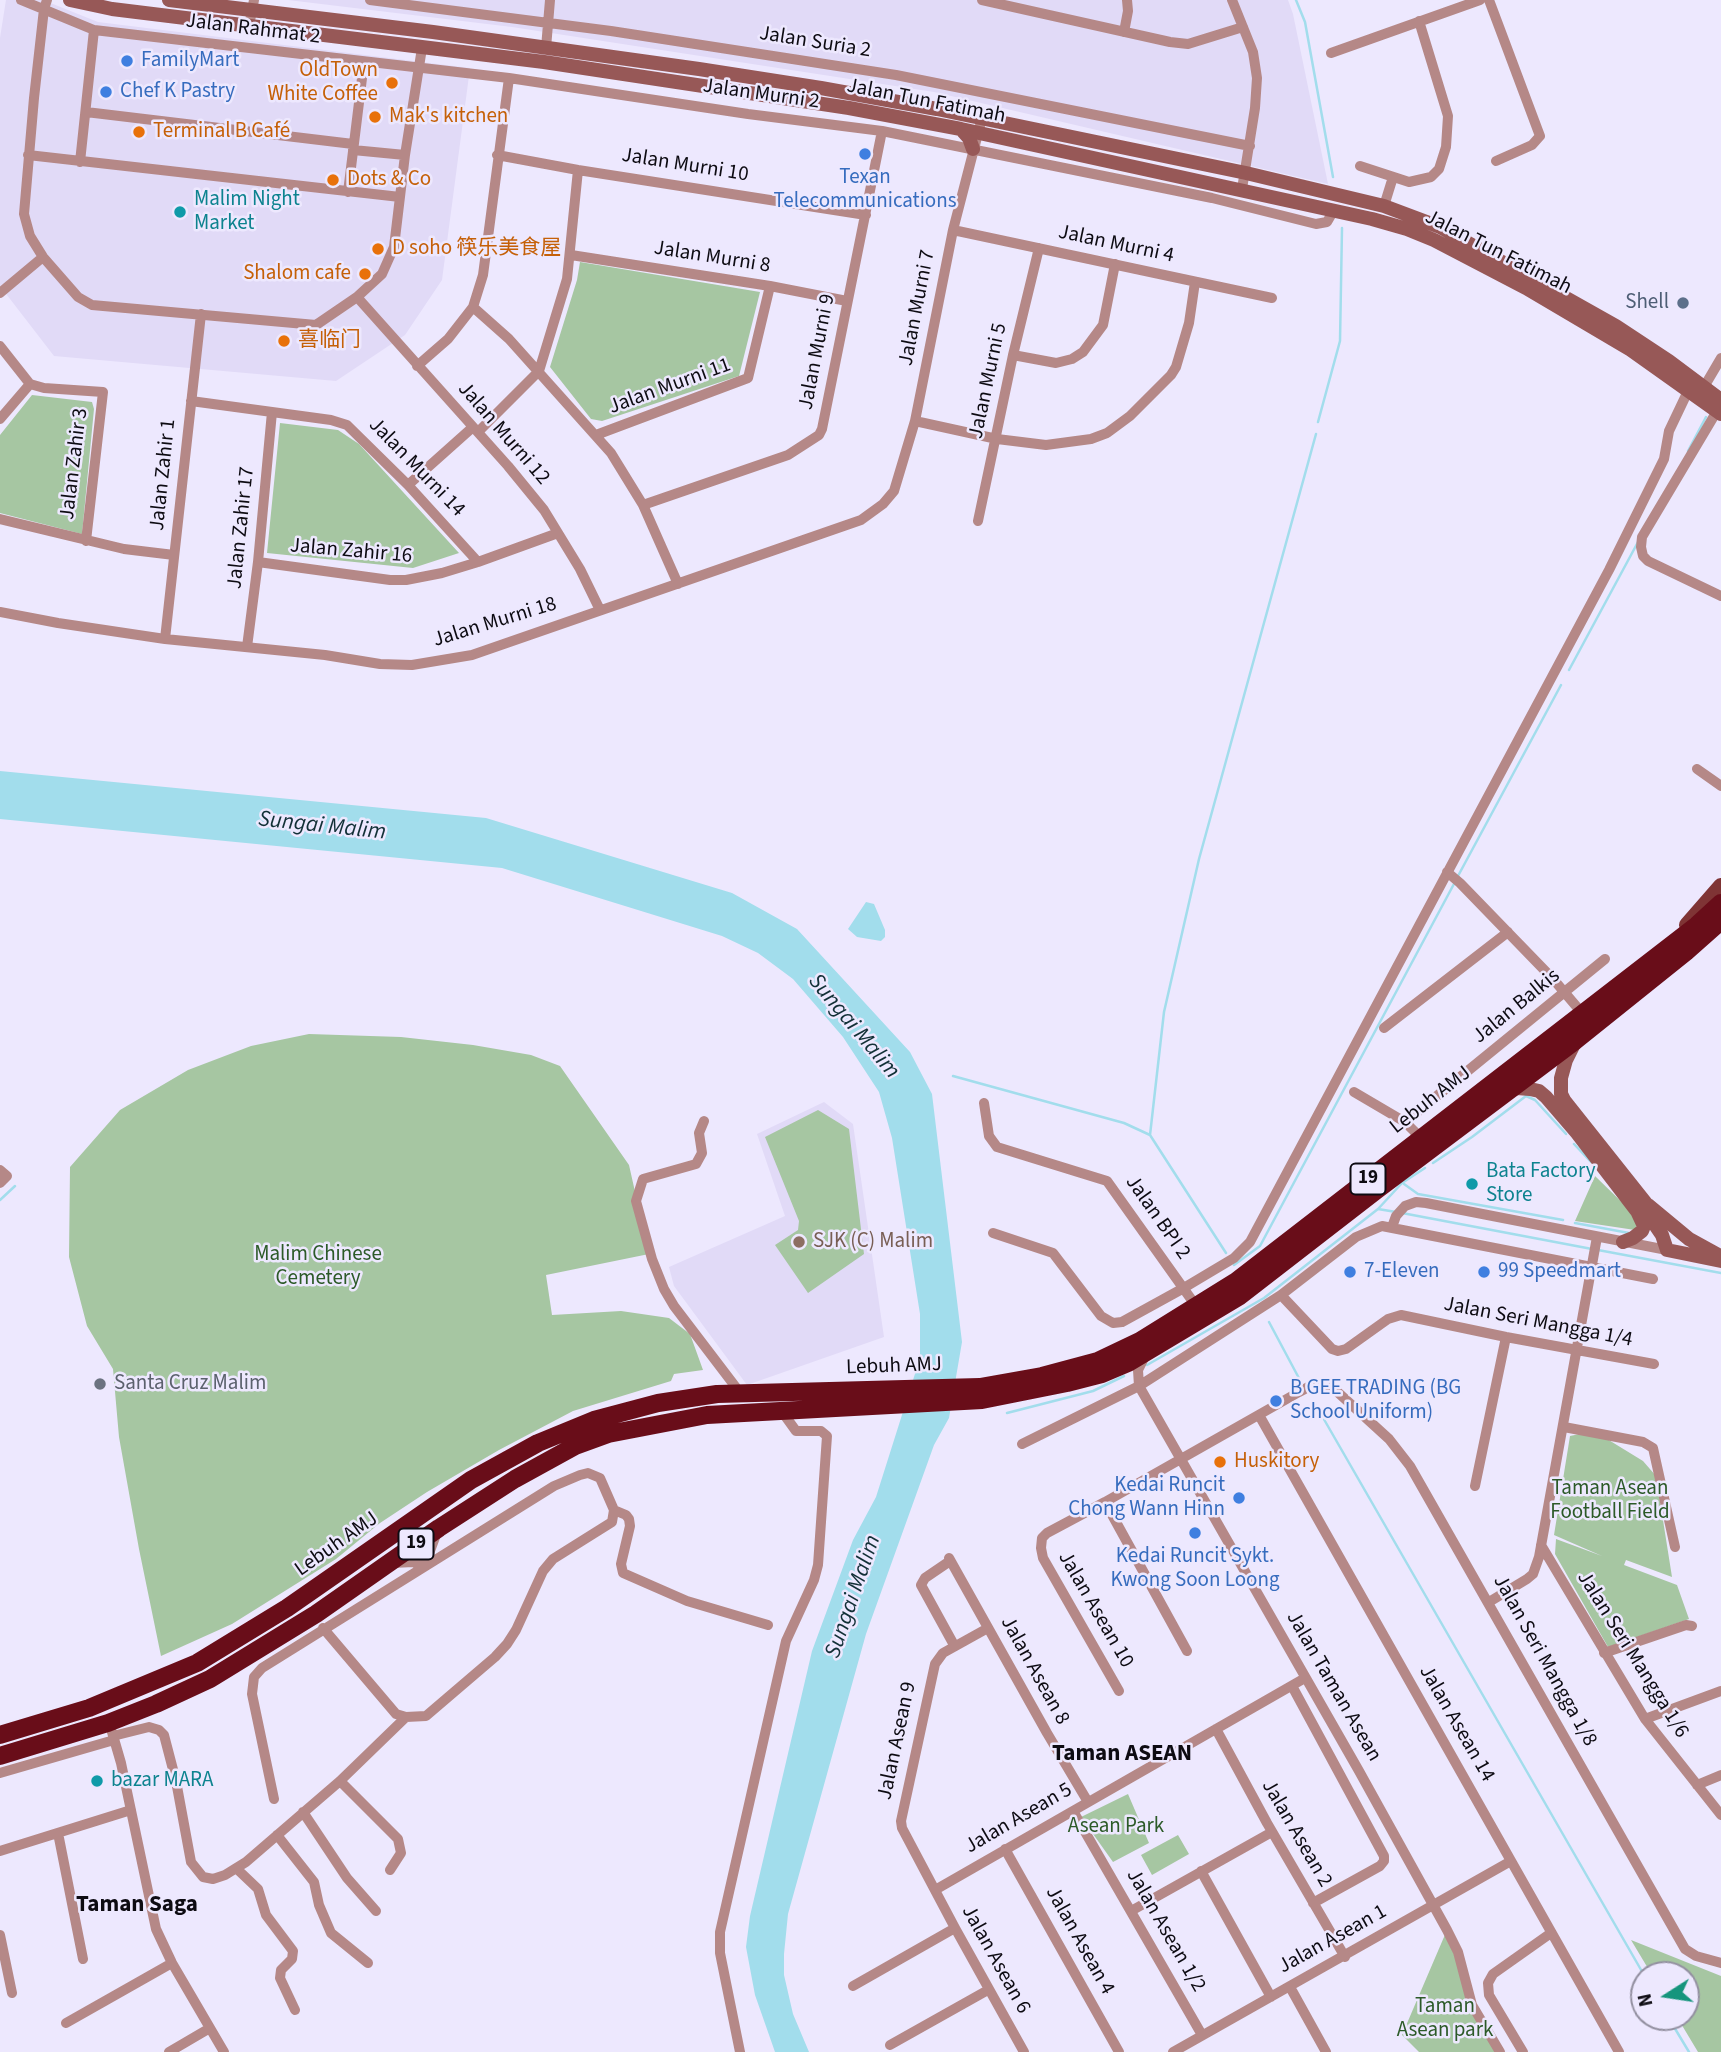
<!DOCTYPE html>
<html>
<head>
<meta charset="utf-8">
<style>
  body { margin:0 }
  #map { position:relative; width:1721px; height:2052px; overflow:hidden; background:#ede8fe; font-family:"Source Sans 3",sans-serif }
  canvas { display:block }
  .north { position:absolute; left:1630px; top:1961px; width:70px; height:70px; box-sizing:border-box; background:#ede8fe; border:2px solid #9390a0; border-radius:50%; rotate:258deg; font-size:19px; font-weight:700; line-height:28px; text-align:center; color:#0d0b12 }
  .north::after { content:''; display:block; margin:auto; width:24px; height:32px; background:#16957d; clip-path:polygon(50% 0,100% 100%,50% 72%,0 100%) }
</style>
</head>
<body>
<div id="map">
<canvas width="1721" height="2052"></canvas>
<div class="north">N</div>
</div>
<script>
const g = document.querySelector('canvas').getContext('2d');
g.lineJoin = 'round';
function fillPath(path, color) {
  g.fillStyle = color;
  g.fill(path, 'evenodd');
}
function toPath(rows) {
  const path = new Path2D();
  for (const r of rows) {
    path.moveTo(r[0], r[1]);
    for (let i = 2; i < r.length; i += 2) path.lineTo(r[i], r[i + 1]);
  }
  return path;
}
function strokePath(path, color, width, dash) {
  g.strokeStyle = color;
  g.lineWidth = width;
  g.lineCap = dash ? 'butt' : 'round';
  g.setLineDash(dash || []);
  g.stroke(path);
}
function write(font, color, halo, rows, align = 'center') {
  g.font = font + ' "Source Sans 3","Noto Sans SC",sans-serif';
  g.lineWidth = 5;
  g.setLineDash([]);
  g.textBaseline = 'middle';
  g.strokeStyle = halo;
  g.fillStyle = color;
  for (const [text, x, y, turn = 0] of rows) {
    g.save();
    g.translate(x, y);
    g.rotate((+turn || 0) * Math.PI / 180);
    g.textAlign = isNaN(turn) ? turn : align;
    if (halo) g.strokeText(text, 0, 0);
    g.fillText(text, 0, 0);
    g.restore();
  }
}
fillPath(toPath([
  [6,0,43,0,98,22,470,68,442,280,405,335,336,381,54,356,0,286,0,38],
  [288,0,1288,0,1293,14,1328,184,934,92,512,27],
  [824,1102,853,1124,884,1337,747,1385,674,1286,669,1267,785,1216,757,1134]
]), '#e1daf7');
fillPath(toPath([
  [580,262,760,292,739,376,602,421,591,419,550,367,577,280],
  [32,395,92,402,94,409,82,534,0,513,0,435],
  [280,423,338,430,359,444,459,553,413,568,267,553],
  [309,1034,401,1037,473,1045,531,1055,560,1066,629,1165,649,1254,546,1275,552,1315,621,1311,669,1318,690,1334,703,1370,674,1374,671,1381,573,1411,499,1450,427,1492,380,1523,336,1559,232,1624,161,1656,139,1549,119,1437,113,1369,87,1326,69,1257,70,1167,120,1110,188,1070,251,1046],
  [818,1110,849,1129,864,1254,808,1293,775,1245,798,1230,799,1221,765,1137],
  [1595,1176,1636,1216,1638,1222,1635,1230,1575,1221],
  [1594,1431,1643,1461,1656,1476,1672,1577,1626,1560,1624,1565,1677,1585,1689,1619,1608,1647,1555,1554,1556,1539,1602,1556,1554,1535,1570,1436],
  [1128,1794,1149,1843,1113,1862,1081,1817],
  [1178,1835,1189,1854,1152,1875,1141,1855],
  [1447,1930,1470,1999,1501,2052,1419,2052,1402,2035],
  [1631,1940,1721,1976,1721,2052,1698,2052,1677,2017,1686,2017,1686,1975,1652,1975]
]), '#a6c6a2');
fillPath(toPath([
  [0,771,486,818,732,893,797,929,910,1052,932,1094,962,1342,949,1418,934,1445,866,1634,788,1914,784,1954,784,1975,793,2014,809,2052,775,2052,755,1995,746,1947,750,1916,812,1651,853,1540,876,1497,920,1358,920,1314,892,1138,879,1092,843,1037,793,979,758,953,722,936,502,868,0,819],
  [866,902,874,904,885,930,885,937,881,941,857,937,848,929]
]), '#a2ddec');
strokePath(toPath([
  [1296,0,1305,22,1333,177],
  [1318,422,1340,341,1342,228],
  [1688,451,1706,417],
  [1569,670,1638,542],
  [1458,876,1561,685],
  [953,1076,1124,1123,1150,1135,1226,1253],
  [1150,1135,1164,1012,1199,859,1316,434],
  [1574,1144,1591,1162],
  [1433,1163,1472,1137,1526,1096,1535,1100,1566,1134],
  [1404,1184,1418,1194,1563,1220],
  [0,1200,15,1186],
  [1378,1209,1396,1212],
  [1402,1213,1592,1249],
  [1575,1223,1629,1233],
  [1598,1250,1721,1273],
  [1234,1265,1260,1246,1455,882],
  [1269,1322,1301,1382],
  [1147,1365,1264,1298,1378,1209,1402,1183,1425,1168],
  [1314,1402,1644,1975],
  [1007,1413,1093,1391,1124,1376],
  [1668,2017,1689,2052]
]), '#a2ddec', 2.5);
strokePath(toPath([
  [21,0,94,30,509,78,748,114,882,131,1212,198,1316,224,1327,222,1334,210],
  [47,0,44,9,34,98,24,214,30,236,43,257,78,297,92,305,316,325,357,297,382,274,394,247,405,155,422,48],
  [370,0,611,31,896,75,1250,146],
  [982,0,1170,42,1188,44,1243,27],
  [1232,0,1253,52,1257,78,1255,108,1242,189],
  [1489,0,1540,136,1532,145,1496,161],
  [249,26,254,0],
  [1124,32,1128,11,1127,0],
  [546,48,550,0],
  [1331,53,1480,0],
  [86,112,353,144],
  [353,150,405,155],
  [28,155,400,197],
  [497,155,578,170,866,215],
  [80,162,94,30],
  [1360,166,1409,182,1431,177,1439,169,1446,147,1448,116,1419,21],
  [348,192,364,62],
  [1384,206,1393,177],
  [953,230,1272,298],
  [571,255,770,286,847,301],
  [0,293,43,257],
  [357,297,508,466,544,510,580,569,600,610],
  [473,307,509,339,611,453,643,505,678,584],
  [0,346,30,384,44,388,103,392,86,541],
  [1013,355,1056,363,1072,359,1083,352,1103,325,1115,264],
  [417,366,448,339,473,307,483,275,509,78],
  [1704,387,1721,358],
  [191,401,331,420,347,425,408,485,478,562],
  [1717,411,1642,537,1641,547,1643,556,1648,561,1721,596],
  [0,419,30,384],
  [915,421,997,439,1046,445,1091,439,1107,433,1130,416,1171,375,1176,367,1189,323,1195,282],
  [478,432,539,371,567,279,578,170],
  [596,435,748,378,770,286],
  [408,485,473,427],
  [643,505,788,455,819,435,822,429,882,131],
  [0,519,124,549,174,555],
  [978,521,1013,355,1039,248],
  [258,562,390,580,406,580,442,573,478,562,558,533],
  [0,612,58,623,165,639,325,655,380,664,412,665,472,655,861,520,883,504,894,491,915,421,953,230,982,118],
  [165,639,201,314],
  [247,647,258,562,272,412],
  [1697,769,1721,786],
  [1447,872,1460,883,1554,980,1582,1013],
  [1384,1028,1508,932],
  [1354,1092,1405,1122],
  [984,1103,989,1136,997,1147,1107,1181,1196,1306],
  [704,1121,699,1133,702,1153,696,1164,643,1179,636,1201,652,1259,664,1289,674,1306,741,1394],
  [1421,1138,1405,1122,1605,959],
  [0,1170,7,1176,0,1183],
  [1392,1227,1396,1216,1405,1206,1416,1202,1426,1203,1667,1250],
  [993,1233,1053,1253,1101,1316,1113,1323,1122,1322,1182,1289,1234,1258,1250,1242,1609,570,1664,459,1669,431,1689,389],
  [1281,1295,1332,1349,1338,1351,1346,1349,1388,1319,1401,1315,1506,1337,1654,1364],
  [1144,1358,1138,1370,1139,1386,1359,1771,1447,1930,1458,1952,1472,2005,1500,2052],
  [1259,1415,1619,2052],
  [1564,1427,1643,1442,1653,1448,1675,1547],
  [1022,1444,1139,1386,1281,1295,1356,1237,1382,1226,1653,1279],
  [1475,1486,1506,1337],
  [1105,1502,1187,1651],
  [1541,1545,1645,1719,1721,1815],
  [949,1558,1047,1733,1088,1802],
  [950,1561,925,1578,921,1585,954,1645],
  [393,1563,413,1562,424,1567,437,1532],
  [1489,1602,1527,1579,1533,1574,1539,1557,1597,1237],
  [323,1628,396,1714,406,1717,426,1716,495,1657,507,1644,516,1630,543,1571,553,1559,612,1522,614,1510],
  [988,1628,943,1653,935,1664,901,1821,902,1828,955,1928,1024,2052],
  [1604,1653,1686,1625,1692,1626],
  [1292,1686,1384,1856,1384,1861,1380,1866,1313,1903],
  [1119,1691,1043,1558,1041,1548,1042,1538,1047,1533,1105,1502,1299,1392,1314,1384,1332,1387,1389,1439,1410,1466,1685,1949,1696,1956,1721,1963],
  [1645,1719,1721,1691],
  [1216,1729,1267,1823,1345,1957],
  [112,1732,121,1763,156,1929,172,1963,224,2052],
  [113,1736,149,1727,159,1730,164,1735,176,1781,191,1862,203,1877,213,1879,225,1875,246,1862,340,1781,406,1717],
  [0,1773,114,1740],
  [340,1781,398,1839,401,1853,390,1870],
  [1697,1785,1721,1775],
  [274,1799,252,1694,254,1677,262,1668,554,1486,580,1475,588,1473,600,1478,614,1510,626,1515,629,1519,630,1526,621,1564,623,1573,687,1601,768,1625],
  [1073,1811,1202,2035],
  [303,1812,347,1878,376,1911],
  [58,1833,83,1959],
  [277,1835,314,1882,319,1905,331,1933,368,1963],
  [1005,1849,1119,2052],
  [0,1851,131,1810],
  [237,1869,258,1889,266,1915,293,1951,292,1959,281,1970,280,1978,295,2010],
  [1201,1871,1271,1997],
  [935,1890,1305,1678],
  [1131,1911,1272,1832],
  [0,1935,12,1993],
  [853,1986,955,1928],
  [1290,1987,1326,2052],
  [66,2023,172,1963],
  [890,2045,988,1990],
  [169,2052,210,2028],
  [740,2052,720,1953,720,1932,786,1641,814,1580,818,1565,827,1436,821,1431,796,1431,783,1413],
  [1173,2052,1511,1861],
  [1523,2052,1489,1995,1488,1983,1493,1974,1551,1933]
]), '#b58887', 10);
strokePath(toPath([
  [70,0,112,9,544,62,849,108,961,129,1372,219,1407,229,1434,240,1526,288,1631,350,1721,414],
  [169,0,433,32,699,69,821,88,937,109,1246,173,1384,206,1440,227,1616,326,1669,361,1721,400],
  [961,129,969,138,973,149],
  [1575,1042,1566,1060,1561,1078,1561,1094,1564,1100,1645,1202,1649,1210,1649,1216,1662,1235,1667,1250,1721,1261],
  [1511,1090,1517,1088,1530,1089,1539,1091,1546,1097,1577,1133,1636,1210,1643,1216,1649,1216],
  [1648,1205,1689,1239,1720,1256],
  [1623,1242,1633,1238,1642,1231,1644,1226,1637,1211]
]), '#975857', 14);
strokePath(toPath([
  [1687,925,1721,886]
]), '#7f3435', 16);
strokePath(toPath([
  [0,1735,89,1708,197,1663,287,1608,471,1480,538,1443,594,1420,658,1403,717,1394,980,1387,1042,1376,1098,1361,1140,1341,1235,1282,1697,925,1721,903],
  [0,1756,108,1723,156,1704,210,1679,316,1614,439,1528,515,1479,575,1446,608,1434,707,1415,982,1400,1067,1383,1102,1374,1128,1363,1240,1296,1377,1190,1575,1041,1686,952,1721,921]
]), '#690d19', 18);
for (const [x, y, r, color] of [
  [127,61,7,"#3f7fe0"],
  [392,83,7,"#e8710a"],
  [106,92,7,"#3f7fe0"],
  [375,117,7,"#e8710a"],
  [139,132,7,"#e8710a"],
  [865,154,7,"#3f7fe0"],
  [333,180,7,"#e8710a"],
  [180,212,7,"#0f9aa8"],
  [378,249,7,"#e8710a"],
  [365,274,7,"#e8710a"],
  [1683,303,7,"#5c6f8a"],
  [284,341,7,"#e8710a"],
  [1472,1184,7,"#0f9aa8"],
  [799,1242,7,"#8d6e63"],
  [1350,1272,7,"#3f7fe0"],
  [1484,1272,7,"#3f7fe0"],
  [100,1384,7,"#6b7280"],
  [1276,1401,7,"#3f7fe0"],
  [1220,1462,7,"#e8710a"],
  [1239,1498,7,"#3f7fe0"],
  [1195,1533,7,"#3f7fe0"],
  [97,1781,7,"#0f9aa8"]
]) {
  const dot = new Path2D();
  dot.arc(x, y, r, 0, 2 * Math.PI);
  g.fillStyle = color;
  g.fill(dot);
  strokePath(dot, '#ede8fe', 2.5);
}
for (const [x, y, w] of [
  [1368,1179,35],
  [416,1544,35]
]) {
  const box = new Path2D();
  box.roundRect(x - w / 2, y - 15.5, w, 31, 5);
  g.fillStyle = '#ede8fe';
  g.fill(box);
  strokePath(box, '#0d0b12', 2);
}
write('bold 19px', '#0d0b12', null, [
  ["19",1368,1179],
  ["19",416,1544]
]);
write('21px', '#0d0b12', '#ede8fe', [
  ["Jalan Rahmat 2",253,30,7],
  ["Jalan Suria 2",815,43,9],
  ["Jalan Murni 2",761,95,8],
  ["Jalan Tun Fatimah",926,102,11],
  ["Jalan Murni 10",685,166,9],
  ["Jalan Murni 4",1116,245,12],
  ["Jalan Tun Fatimah",1498,253,27],
  ["Jalan Murni 8",712,258,9],
  ["Jalan Murni 7",918,308,-79],
  ["Jalan Murni 9",818,352,-79],
  ["Jalan Murni 5",989,381,-78],
  ["Jalan Murni 11",670,387,-20],
  ["Jalan Murni 12",503,434,49],
  ["Jalan Zahir 3",75,464,-83],
  ["Jalan Murni 14",416,468,46],
  ["Jalan Zahir 1",164,475,-84],
  ["Jalan Zahir 17",242,528,-84],
  ["Jalan Zahir 16",351,552,5],
  ["Jalan Murni 18",495,623,-17],
  ["Jalan Balkis",1517,1007,-39],
  ["Lebuh AMJ",1431,1101,-38],
  ["Jalan BPI 2",1157,1218,55],
  ["Jalan Seri Mangga 1/4",1538,1323,11],
  ["Lebuh AMJ",894,1367,-2],
  ["Lebuh AMJ",337,1545,-35],
  ["Jalan Asean 10",1095,1610,60],
  ["Jalan Seri Mangga 1/6",1632,1655,58],
  ["Jalan Seri Mangga 1/8",1544,1661,61],
  ["Jalan Asean 8",1034,1671,61],
  ["Jalan Taman Asean",1333,1687,60],
  ["Jalan Asean 14",1456,1724,60],
  ["Jalan Asean 9",898,1741,-78],
  ["Jalan Asean 5",1019,1819,-30],
  ["Jalan Asean 2",1296,1834,60],
  ["Jalan Asean 1/2",1165,1931,60],
  ["Jalan Asean 1",1333,1940,-29],
  ["Jalan Asean 4",1079,1941,61],
  ["Jalan Asean 6",995,1960,61]
]);
write('21px', '#366cbe', '#ede8fe', [
  ["FamilyMart",141,61],
  ["Chef K Pastry",120,92],
  ["Texan",865,178,"center"],
  ["Telecommunications",865,202,"center"],
  ["7-Eleven",1364,1272],
  ["99 Speedmart",1498,1272],
  ["B GEE TRADING (BG",1290,1389],
  ["School Uniform)",1290,1413],
  ["Kedai Runcit",1225,1486,"right"],
  ["Chong Wann Hinn",1225,1510,"right"],
  ["Kedai Runcit Sykt.",1195,1557,"center"],
  ["Kwong Soon Loong",1195,1581,"center"]
], 'left');
write('21px', '#c56008', '#ede8fe', [
  ["OldTown",378,71,"right"],
  ["White Coffee",378,95,"right"],
  ["Mak's kitchen",389,117],
  ["Terminal B Café",153,132],
  ["Dots & Co",347,180],
  ["D soho 筷乐美食屋",392,249],
  ["Shalom cafe",351,274,"right"],
  ["喜临门",298,341],
  ["Huskitory",1234,1462]
], 'left');
write('21px', '#0d838f', '#ede8fe', [
  ["Malim Night",194,200],
  ["Market",194,224],
  ["Bata Factory",1486,1172],
  ["Store",1486,1196],
  ["bazar MARA",111,1781]
], 'left');
write('21px', '#4e5e75', '#ede8fe', [
  ["Shell",1669,303]
], 'right');
write('21px', '#785e54', '#ede8fe', [
  ["SJK (C) Malim",813,1242]
], 'left');
write('21px', '#2c5a28', '#ede8fe', [
  ["Malim Chinese",318,1255],
  ["Cemetery",318,1279],
  ["Taman Asean",1610,1489],
  ["Football Field",1610,1513],
  ["Asean Park",1116,1827],
  ["Taman",1445,2007],
  ["Asean park",1445,2031]
]);
write('21px', '#5b616d', '#ede8fe', [
  ["Santa Cruz Malim",114,1384]
], 'left');
write('italic 23px', '#123037', '#ede8fe', [
  ["Sungai Malim",322,827,6],
  ["Sungai Malim",853,1027,50],
  ["Sungai Malim",854,1597,-71]
]);
write('bold 23px', '#0d0b12', '#ede8fe', [
  ["Taman ASEAN",1122,1755],
  ["Taman Saga",137,1906]
]);
</script>
</body>
</html>
